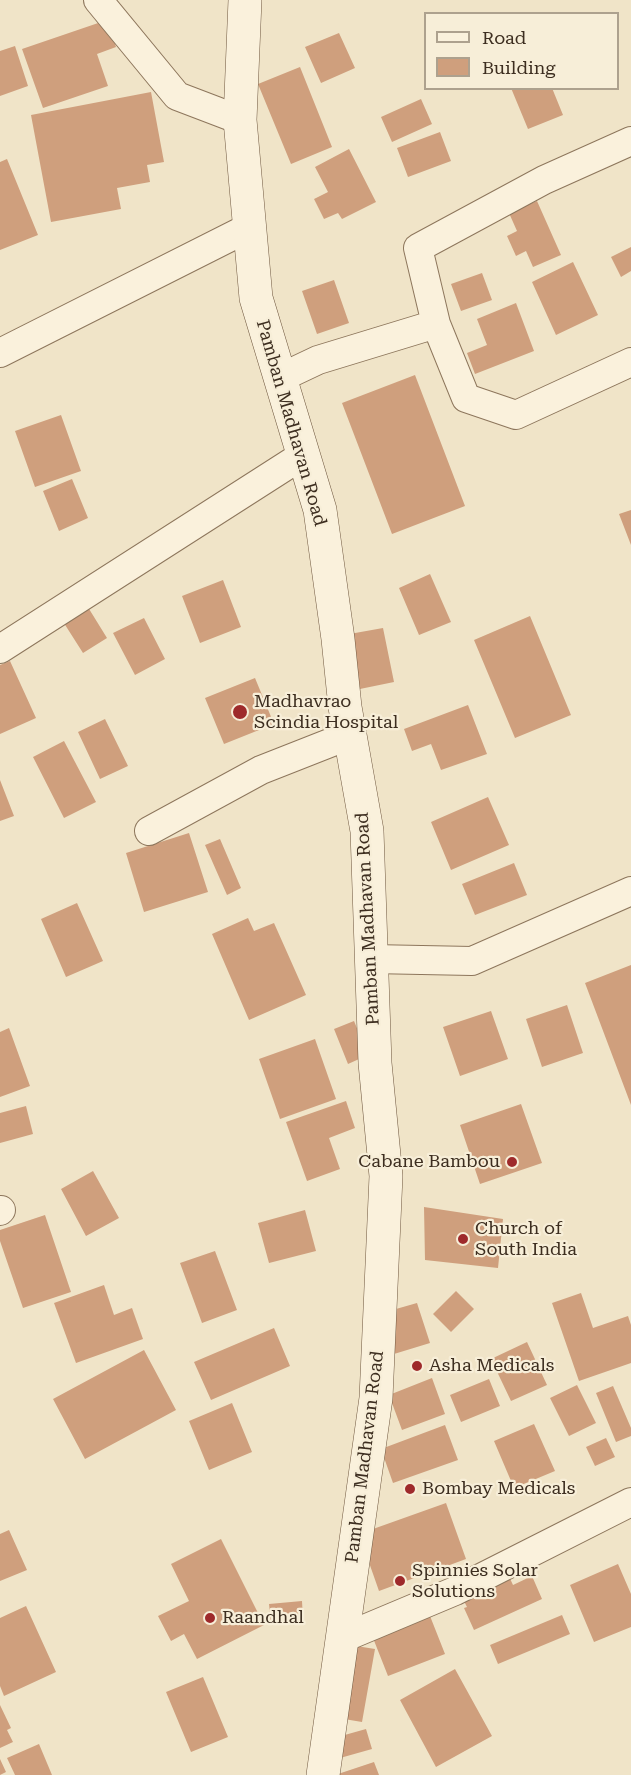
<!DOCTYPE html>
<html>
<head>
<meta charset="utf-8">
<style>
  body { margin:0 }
  #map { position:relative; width:631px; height:1775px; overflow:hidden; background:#f0e4c8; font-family:"Roboto Serif",serif }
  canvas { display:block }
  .legend { position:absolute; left:424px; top:12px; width:195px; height:78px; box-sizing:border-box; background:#f7eed8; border:2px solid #ada18e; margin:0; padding:8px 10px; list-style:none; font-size:18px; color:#3d2e20 }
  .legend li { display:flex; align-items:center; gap:12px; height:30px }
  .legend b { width:30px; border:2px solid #ada18e }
</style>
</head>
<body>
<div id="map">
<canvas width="631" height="1775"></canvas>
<ul class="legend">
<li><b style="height:8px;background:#faf1dc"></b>Road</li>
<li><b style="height:16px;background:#cf9f7d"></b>Building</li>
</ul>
</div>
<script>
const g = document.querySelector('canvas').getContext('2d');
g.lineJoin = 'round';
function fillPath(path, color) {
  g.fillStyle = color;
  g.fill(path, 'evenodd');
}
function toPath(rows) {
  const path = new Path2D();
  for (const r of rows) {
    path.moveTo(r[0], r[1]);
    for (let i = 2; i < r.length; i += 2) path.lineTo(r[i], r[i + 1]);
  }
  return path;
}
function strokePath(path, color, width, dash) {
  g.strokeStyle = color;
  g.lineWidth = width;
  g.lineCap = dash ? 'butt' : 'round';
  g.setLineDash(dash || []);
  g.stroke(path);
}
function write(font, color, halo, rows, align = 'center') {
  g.font = font + ' "Roboto Serif",serif';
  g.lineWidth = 4.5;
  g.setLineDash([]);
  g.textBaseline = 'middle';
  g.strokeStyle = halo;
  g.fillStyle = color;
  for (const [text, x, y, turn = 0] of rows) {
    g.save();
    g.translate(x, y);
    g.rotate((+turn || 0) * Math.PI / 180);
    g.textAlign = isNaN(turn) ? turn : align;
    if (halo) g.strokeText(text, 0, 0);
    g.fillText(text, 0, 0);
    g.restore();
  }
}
fillPath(toPath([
  [107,20,116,47,97,54,108,86,43,108,22,49],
  [339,33,355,68,321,83,305,47],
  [15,46,28,86,0,96,0,51],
  [300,67,332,147,291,164,258,84],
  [511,88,552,88,563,115,528,129],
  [151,92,164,162,147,165,150,182,117,188,121,209,51,222,31,115],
  [421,99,432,124,392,142,381,117],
  [440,132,451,161,408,177,397,148],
  [349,149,376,202,342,219,338,213,324,219,314,199,328,192,315,167],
  [7,159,38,235,0,250,0,162],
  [537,201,561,255,533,267,526,251,516,256,507,236,517,231,509,213],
  [631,247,631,271,621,277,611,257],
  [573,262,598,315,556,335,532,282],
  [482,273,492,300,461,311,451,284],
  [334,280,349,323,317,334,302,291],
  [516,303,534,351,475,374,467,353,487,345,477,319],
  [415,375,465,506,392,534,342,403],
  [61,415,81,471,35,487,15,431],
  [72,479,88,518,59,531,43,491],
  [631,510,631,545,619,514],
  [430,574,451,622,419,635,399,588],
  [223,580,241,627,200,643,182,596],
  [86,604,107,638,83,653,62,620],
  [530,616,571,715,515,738,474,640],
  [144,618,165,659,135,675,113,633],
  [383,628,394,682,355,690,344,635],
  [10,661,36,718,0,734,0,665],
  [255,678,274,724,224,744,205,698],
  [468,705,487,754,441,770,431,744,412,751,404,729],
  [105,719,128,766,100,779,78,732],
  [64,741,96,802,64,818,33,757],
  [0,780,14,816,0,821],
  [488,797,509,845,451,870,431,822],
  [189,833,208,892,144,912,126,853],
  [220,839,241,888,227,895,205,845],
  [514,863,527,895,475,915,462,884],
  [77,903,103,961,66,977,41,919],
  [248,918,254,931,274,923,306,995,249,1020,212,934],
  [631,965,631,1105,585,983],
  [567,1005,583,1053,542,1067,526,1019],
  [491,1011,508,1059,460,1076,443,1027],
  [354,1021,368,1055,348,1064,334,1029],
  [9,1028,30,1086,0,1097,0,1032],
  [315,1039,336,1099,280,1119,259,1059],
  [346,1101,355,1128,329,1138,340,1169,307,1181,286,1122],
  [521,1104,542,1163,480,1184,460,1125],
  [26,1106,33,1134,0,1143,0,1113],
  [93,1171,119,1218,86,1236,61,1189],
  [424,1207,503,1219,498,1268,425,1260],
  [305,1210,316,1251,269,1263,258,1223],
  [45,1215,71,1292,23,1308,0,1241,0,1230],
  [215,1251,237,1310,202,1323,180,1263],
  [104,1285,114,1315,132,1308,143,1339,76,1363,54,1303],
  [456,1291,474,1309,451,1332,433,1314],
  [581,1293,593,1328,628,1316,631,1325,631,1363,579,1381,552,1303],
  [417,1303,430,1343,394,1354,382,1313],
  [274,1328,290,1366,211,1400,194,1362],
  [527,1342,547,1385,511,1401,491,1359],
  [144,1350,176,1410,85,1459,53,1399],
  [432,1378,445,1414,402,1430,389,1395],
  [489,1379,500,1406,461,1422,450,1395],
  [577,1385,596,1423,569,1436,550,1398],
  [613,1386,631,1428,631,1436,616,1442,596,1393],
  [232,1403,252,1452,209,1470,189,1421],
  [534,1424,555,1471,514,1488,494,1441],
  [445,1425,458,1460,393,1483,381,1449],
  [606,1438,615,1457,595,1466,586,1447],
  [446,1503,466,1559,379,1591,359,1534],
  [9,1530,27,1570,0,1581,0,1534],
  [221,1539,264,1625,197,1659,184,1634,171,1641,158,1616,189,1601,171,1564],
  [618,1564,631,1594,631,1627,594,1642,570,1585],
  [507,1572,513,1585,532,1576,542,1599,474,1630,464,1608,467,1607,460,1593],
  [302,1601,303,1620,271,1623,269,1604],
  [26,1606,56,1672,4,1696,0,1686,0,1618],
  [562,1615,570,1634,498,1664,490,1645],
  [430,1616,445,1654,388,1676,373,1638],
  [350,1645,375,1649,362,1722,338,1718],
  [455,1669,492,1736,436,1767,400,1700],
  [203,1677,228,1737,191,1752,166,1692],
  [0,1705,11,1728,7,1730,13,1742,0,1748],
  [366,1729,372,1749,340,1758,334,1738],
  [39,1744,52,1775,15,1775,7,1758],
  [0,1759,6,1772,0,1775],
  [374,1762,379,1775,335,1775]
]), '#cf9f7d');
const minor = toPath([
  [98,0,177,96,240,120],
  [631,141,544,180,418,248,436,324,466,398,516,415,631,362],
  [0,353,250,227],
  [280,378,318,360,436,324],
  [0,649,303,455],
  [149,831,261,770,350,735],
  [371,959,472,961,631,891],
  [0,1211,1,1210],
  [343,1638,455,1591,631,1502]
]);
const secondary = toPath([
  [245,0,240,120,256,298,320,510,338,639,345,707,367,831,375,1063,386,1176,376,1398,323,1775]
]);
strokePath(minor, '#8d765c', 30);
strokePath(secondary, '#6f573f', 34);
strokePath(minor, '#faf1dc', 28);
strokePath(secondary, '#faf1dc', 33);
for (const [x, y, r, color] of [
  [240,712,8,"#9e2a2b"],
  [512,1162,6,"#9e2a2b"],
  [463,1239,6,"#9e2a2b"],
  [417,1366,6,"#9e2a2b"],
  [410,1489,6,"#9e2a2b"],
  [400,1581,6,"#9e2a2b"],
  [210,1618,6,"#9e2a2b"]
]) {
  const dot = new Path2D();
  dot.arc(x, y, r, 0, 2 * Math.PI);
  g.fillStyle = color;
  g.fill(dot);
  strokePath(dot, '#f7eed8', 2);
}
write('18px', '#3d2e20', '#f7eed8', [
  ["Pamban Madhavan Road",291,423,74],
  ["Pamban Madhavan Road",368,919,-93],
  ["Pamban Madhavan Road",365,1457,-83]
]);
write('18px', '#3d2e20', '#f7eed8', [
  ["Madhavrao",254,702],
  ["Scindia Hospital",254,723],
  ["Cabane Bambou",500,1162,"right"],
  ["Church of",475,1229],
  ["South India",475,1250],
  ["Asha Medicals",429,1366],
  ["Bombay Medicals",422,1489],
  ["Spinnies Solar",412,1571],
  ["Solutions",412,1592],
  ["Raandhal",222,1618]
], 'left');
</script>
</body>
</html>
